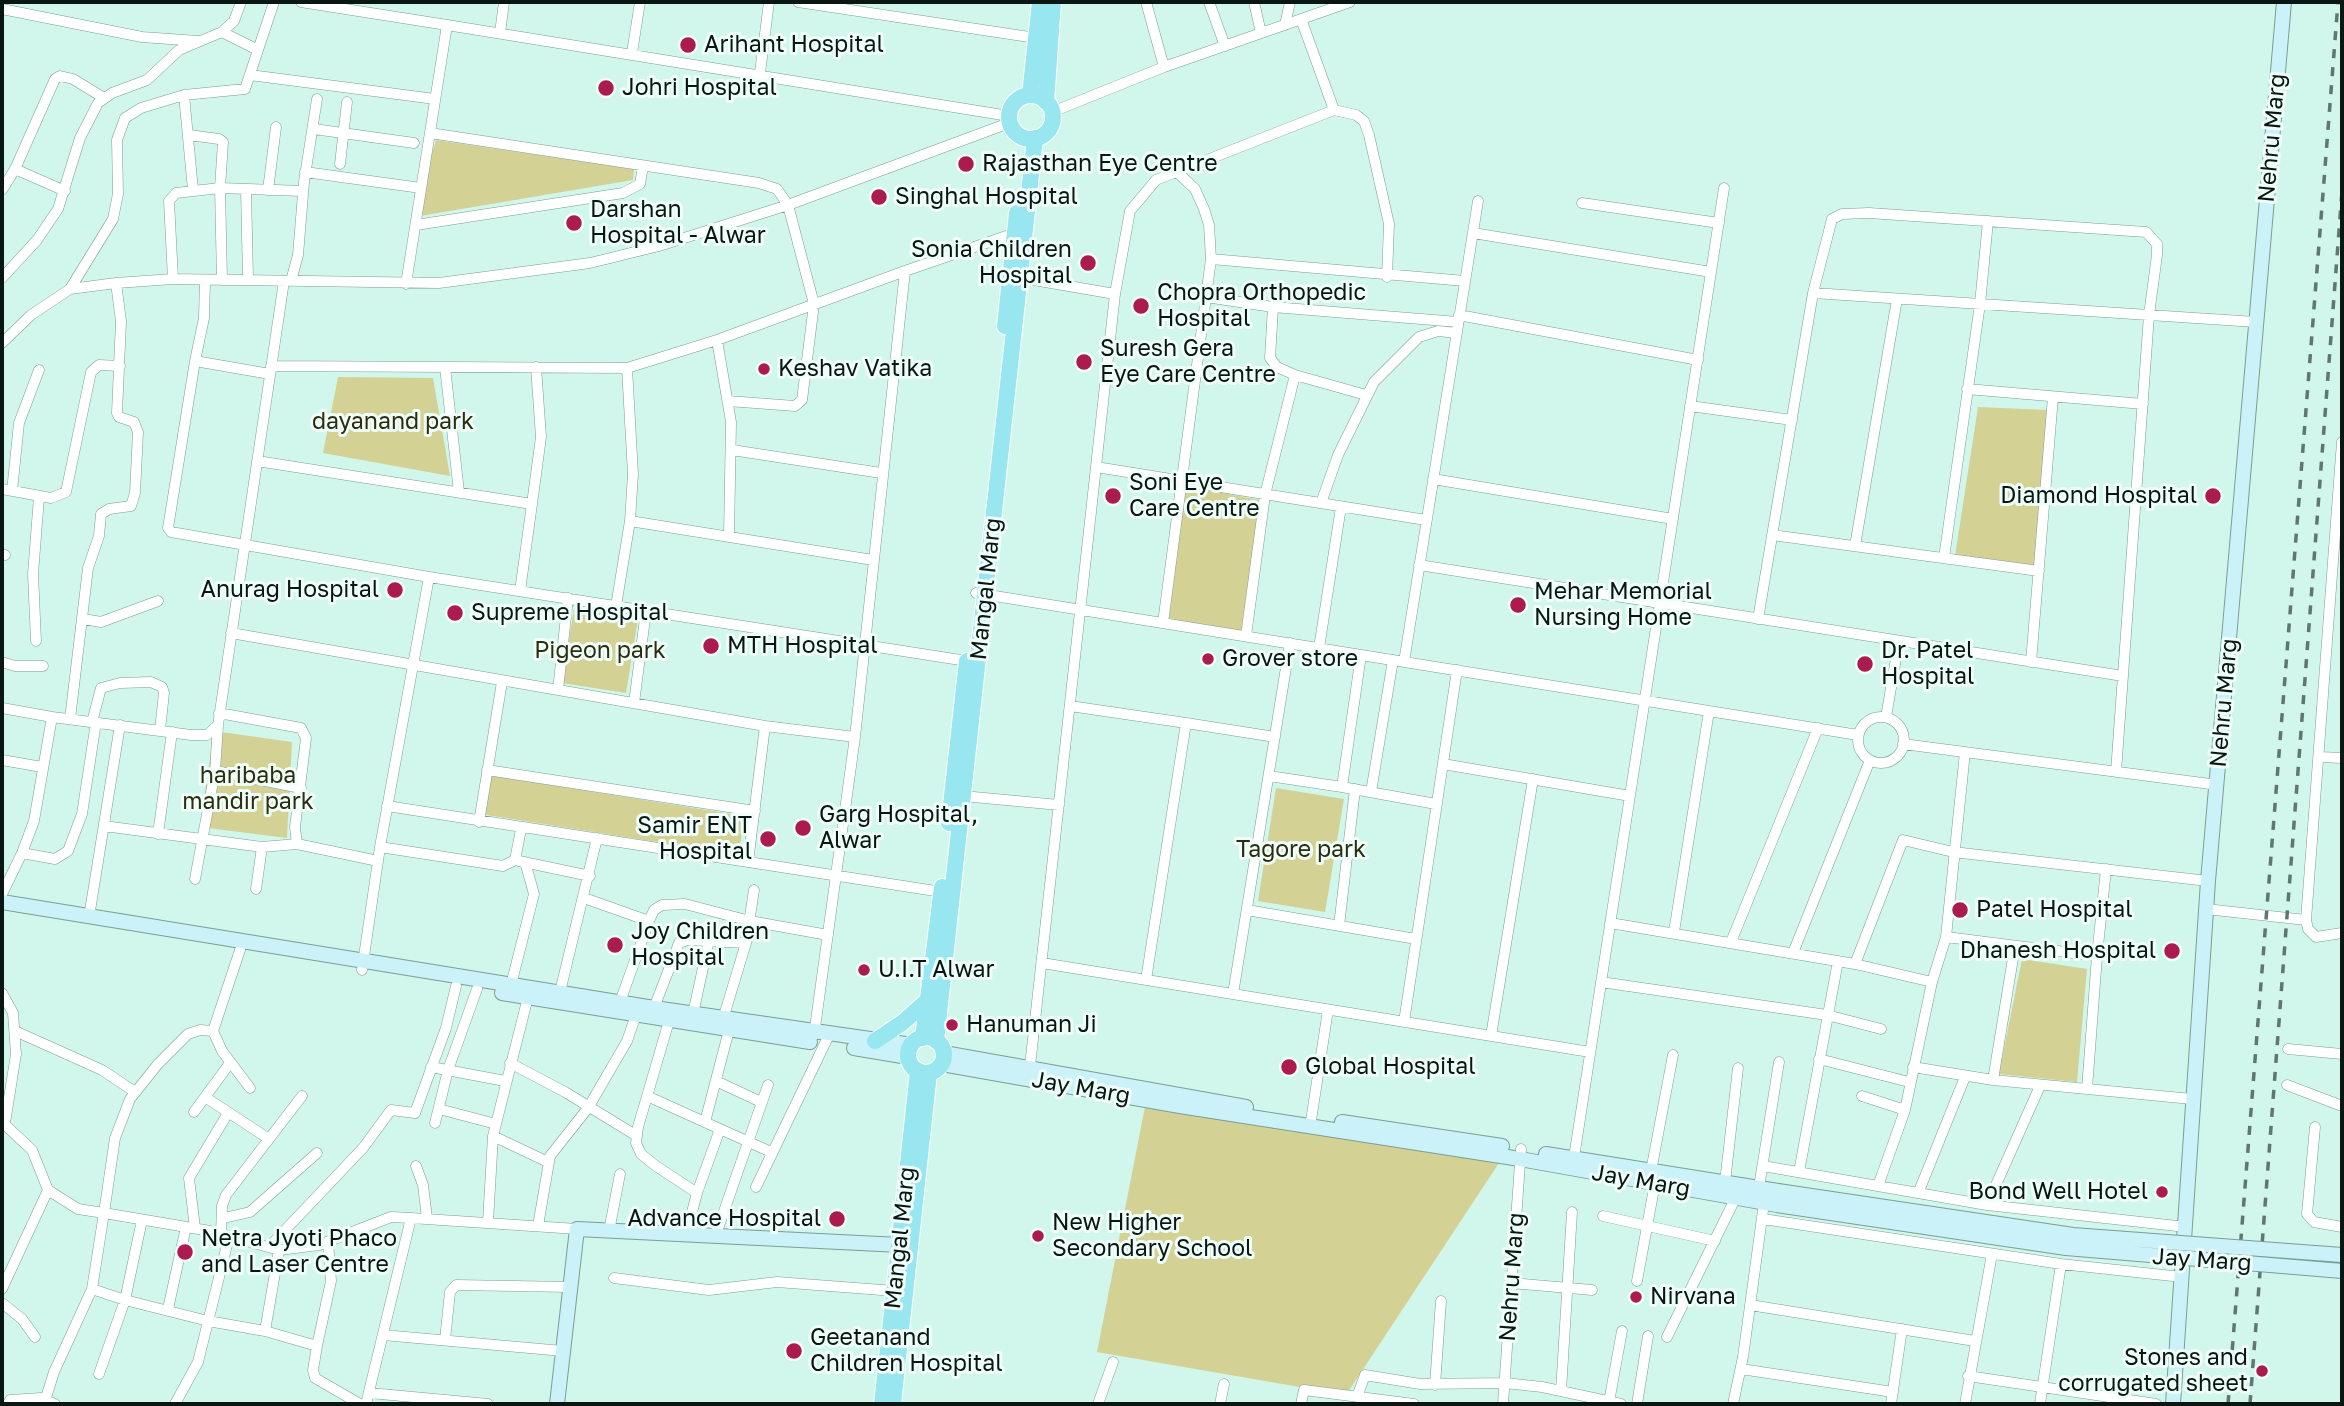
<!DOCTYPE html>
<html>
<head>
<meta charset="utf-8">
<style>
  body { margin:0 }
  #map { position:relative; width:2344px; height:1406px; overflow:hidden; background:#d1f6eb; font-family:"Golos Text",sans-serif }
  canvas { display:block }
  .frame { position:absolute; inset:0; border:4px solid #091612; pointer-events:none }
</style>
</head>
<body>
<div id="map">
<canvas width="2344" height="1406"></canvas>
<div class="frame"></div>
</div>
<script>
const g = document.querySelector('canvas').getContext('2d');
g.lineJoin = 'round';
function fillPath(path, color) {
  g.fillStyle = color;
  g.fill(path, 'evenodd');
}
function toPath(rows) {
  const path = new Path2D();
  for (const r of rows) {
    if (r.length === 3) {
      path.moveTo(r[0] + r[2], r[1]);
      path.arc(r[0], r[1], r[2], 0, 2 * Math.PI);
      continue;
    }
    path.moveTo(r[0], r[1]);
    for (let i = 2; i < r.length; i += 2) path.lineTo(r[i], r[i + 1]);
  }
  return path;
}
function strokePath(path, color, width, dash) {
  g.strokeStyle = color;
  g.lineWidth = width;
  g.lineCap = dash ? 'butt' : 'round';
  g.setLineDash(dash || []);
  g.stroke(path);
}
function write(font, color, halo, rows, align = 'center') {
  g.font = font + ' "Golos Text",sans-serif';
  g.lineWidth = 6;
  g.setLineDash([]);
  g.textBaseline = 'middle';
  g.strokeStyle = halo;
  g.fillStyle = color;
  for (const [text, x, y, turn = 0] of rows) {
    g.save();
    g.translate(x, y);
    g.rotate((+turn || 0) * Math.PI / 180);
    g.textAlign = isNaN(turn) ? turn : align;
    if (halo) g.strokeText(text, 0, 0);
    g.fillText(text, 0, 0);
    g.restore();
  }
}
fillPath(toPath([
  [436,140,634,169,633,180,420,216,421,188],
  [338,377,433,378,450,476,323,453],
  [1978,407,2047,410,2035,567,1955,556],
  [1185,486,1260,500,1241,633,1169,618],
  [574,609,638,619,626,693,562,683],
  [214,731,292,742,287,838,200,827],
  [488,775,744,816,739,855,481,814],
  [1276,788,1344,799,1325,912,1258,901],
  [2022,959,2087,969,2077,1082,1999,1074],
  [1145,1107,1499,1163,1346,1395,1097,1352]
]), '#d3d294');
const street = toPath([
  [301,2,447,25],
  [798,2,1036,38],
  [1146,2,1164,67],
  [1209,2,1225,46],
  [1254,2,1261,33],
  [2,9,142,37,198,41],
  [1285,25,1290,2],
  [222,32,258,50],
  [500,33,504,2],
  [632,53,640,2],
  [760,73,769,2],
  [250,75,435,99],
  [184,95,193,190],
  [1334,110,1356,115,1364,121,1369,135,1389,224,1387,277],
  [1052,112,1164,67,1350,2],
  [314,129,414,143],
  [430,133,759,183,777,189,788,205,814,304,802,400,795,406,728,401],
  [189,135,219,139,223,142,220,188,222,280],
  [340,164,347,102],
  [15,169,65,191],
  [305,172,421,188],
  [1177,172,1195,189,1204,209,1209,225,1211,259,1465,281],
  [246,189,248,280],
  [2,190,15,169,55,79,60,76,73,79,104,98],
  [268,190,276,127],
  [1582,203,1719,223],
  [416,225,623,193,640,184,643,166],
  [1473,233,1711,272],
  [2,278,37,240,58,209,80,138,98,103,112,93,147,80,179,50,222,32,234,21,241,2],
  [1022,278,1115,294],
  [173,279,169,201,176,193,220,188,303,191],
  [291,281,298,255,304,182,317,99],
  [406,284,447,25,1009,116],
  [70,289,113,219,118,194,117,140,125,118,141,108,184,95,245,89,274,2],
  [1813,293,2256,322],
  [1206,297,1273,307,1458,322],
  [1273,307,1270,358,1277,367,1295,375],
  [1459,315,1698,360],
  [717,340,731,422,729,536],
  [2,343,31,315,70,289,116,283,173,279,439,283,590,263,659,246,788,205,1009,123],
  [195,361,204,318,205,280],
  [271,366,627,368,717,340,905,271],
  [445,367,459,492],
  [270,374,195,361,168,528,171,532,429,577],
  [1967,389,2143,404],
  [1690,406,1792,420],
  [2342,442,2306,920,2308,929,2316,937,2342,933],
  [732,450,881,473],
  [257,461,532,504,541,437,536,367],
  [1096,467,1426,520],
  [1433,479,1673,519],
  [2,489,51,498,66,492,91,372,99,365,120,366],
  [12,491,19,423,39,370],
  [1321,503,1338,455,1374,382,1419,337,1438,331,1457,333],
  [630,521,873,560],
  [1772,535,2039,571],
  [1855,546,1897,299],
  [2,554,5,555],
  [1944,558,1980,304,1988,221],
  [1419,565,2123,676],
  [520,591,532,504],
  [976,593,1858,735],
  [616,606,630,521,633,474,627,368],
  [83,619,101,622,158,601],
  [1758,619,1813,293,1832,219,1842,214,1869,213,2146,232,2157,244,2157,255,2149,315,2116,772],
  [1163,623,1211,259],
  [231,633,765,726,855,737,905,271,1015,233],
  [1246,636,1265,495,1295,375,1366,395],
  [36,641,33,574,39,497],
  [1319,648,1341,507],
  [1361,655,1342,787,1436,804],
  [2,662,15,666,43,666],
  [1404,662,1478,201],
  [2031,662,2053,397],
  [558,690,568,598],
  [634,703,646,611],
  [1070,706,1186,723,1146,980],
  [2,708,52,717],
  [219,713,301,728,306,738,295,827,297,844,378,861],
  [1881,740,23],
  [1886,717,1899,641],
  [70,719,88,568,99,536,101,514,109,509,131,506,135,493,138,432,134,422,119,417,117,413,121,321,116,283],
  [92,722,101,688,120,683,151,682,162,687,164,693,160,730],
  [1186,723,1275,737],
  [1903,744,2218,785],
  [2320,757,2342,758],
  [2,760,42,767],
  [1443,764,1630,796],
  [487,770,755,811],
  [215,771,301,788],
  [1269,776,1342,787],
  [1371,792,1393,660],
  [963,796,1059,805],
  [387,806,942,892],
  [479,822,502,682],
  [104,826,262,847,297,844],
  [158,834,172,732],
  [380,847,503,866,515,860,521,829],
  [22,853,55,859,68,851,82,814,96,722],
  [519,861,590,876],
  [748,862,765,726],
  [195,879,215,771,218,725],
  [256,889,262,847],
  [2,894,22,853,34,821,52,717,191,735,207,735,218,725,284,281],
  [584,898,649,921],
  [2206,909,2306,920],
  [1247,910,1416,939],
  [89,917,120,725],
  [1610,923,1855,964,1932,982],
  [1339,926,1355,789],
  [1674,932,1709,711],
  [1946,937,2097,956,2087,1089],
  [1731,942,1818,728],
  [240,950,213,1031,222,1051,250,1088],
  [1793,953,1870,760],
  [2097,956,2106,869],
  [1042,963,1590,1052],
  [1855,964,1903,840,1953,852,2208,881],
  [362,970,380,847,429,577,967,661],
  [1601,982,1827,1015,1881,1029],
  [511,985,534,894,525,862],
  [560,992,597,838],
  [2,993,13,1013,16,1054,5,1123],
  [1233,994,1290,643],
  [620,1002,649,921,654,910,662,905,685,904,750,921,828,935],
  [654,1008,679,943,687,940,746,943],
  [693,1014,709,940],
  [723,1019,746,943,754,890],
  [669,1021,638,1127,636,1143,641,1154,656,1166,697,1193],
  [1404,1022,1457,670],
  [15,1031,102,1070,135,1092],
  [814,1035,855,737],
  [1491,1036,1533,779],
  [2288,1049,2342,1054],
  [1819,1059,1909,1082],
  [510,1063,565,1092,637,1136],
  [1030,1066,1115,294,1130,211,1156,180,1334,110,1301,19],
  [431,1067,505,1081],
  [1913,1067,1993,1080,2192,1099],
  [1993,1080,2015,946],
  [716,1081,761,1102],
  [2287,1085,2342,1106],
  [647,1096,771,1152],
  [1862,1096,1905,1110],
  [205,1097,269,1139],
  [439,1109,496,1124],
  [194,1112,230,1063],
  [2,1122,32,1150,48,1190,78,1209,104,1213,115,1138,130,1099,158,1064,188,1034,200,1030,213,1031],
  [705,1122,729,1030],
  [435,1123,448,1070,477,989],
  [1310,1127,1328,1010],
  [2315,1127,2307,1214,2314,1222,2342,1227],
  [493,1136,548,1162],
  [1573,1164,1724,188],
  [416,1166,423,1185,427,1218],
  [1763,1166,1987,1205,2186,1227],
  [1651,1171,1673,1055],
  [1799,1172,1838,961],
  [1725,1182,1738,1068],
  [1878,1186,1905,1110,1932,982,1946,937,1965,752],
  [756,1187,829,1035],
  [1759,1187,1779,1062],
  [1919,1191,1965,1077],
  [1987,1205,2040,1086],
  [1603,1216,1715,1241],
  [224,1218,250,1212,317,1153],
  [1763,1219,2061,1264,2182,1277],
  [488,1222,493,1136,528,997],
  [538,1226,550,1156,588,1108,627,1041,636,1015],
  [195,1228,189,1178,228,1113],
  [609,1231,620,1174],
  [221,1234,222,1206,226,1195,302,1096],
  [686,1235,697,1193,720,1129],
  [715,1237,768,1085],
  [269,1247,363,1148,391,1110,415,1113,446,1028,456,986],
  [614,1278,709,1290,777,1282,895,1291],
  [1637,1281,1655,1183],
  [1511,1283,1592,1290],
  [2,1289,48,1190],
  [92,1289,125,1300,208,1321,265,1331,317,1346,313,1370,315,1378,360,1404],
  [2,1303,22,1319,35,1337],
  [1750,1305,1975,1341],
  [168,1309,186,1227],
  [265,1331,279,1250],
  [383,1335,563,1351],
  [1667,1337,1736,1197],
  [445,1340,450,1292,456,1285,571,1287],
  [317,1346,331,1281,328,1242],
  [1741,1369,1893,1392],
  [99,1374,125,1300,142,1220],
  [1968,1376,2156,1404],
  [1435,1385,1441,1301],
  [1561,1391,1572,1212],
  [370,1393,488,1404],
  [1357,1397,1365,1375,1420,1384,1505,1383,1542,1387,1621,1404],
  [1609,1402,1622,1331],
  [8,1404,10,1400,41,1398,55,1404],
  [44,1404,54,1372,92,1289,104,1213,210,1231,279,1250,319,1245,391,1217,411,1218],
  [175,1404,198,1362,229,1237],
  [366,1404,411,1218,577,1229],
  [1098,1404,1113,1362],
  [1220,1404,1224,1384],
  [1301,1404,1304,1390,1414,1404],
  [1503,1404,1521,1149],
  [1637,1404,1648,1336],
  [1733,1404,1743,1357,1764,1203],
  [1891,1404,1902,1329],
  [1965,1404,1992,1254],
  [2040,1404,2061,1264]
]);
const secondary = toPath([
  [2,902,654,1008,912,1045],
  [502,993,810,1042],
  [854,1048,908,1057],
  [944,1053,1246,1107],
  [942,1064,1180,1106,1520,1159,1777,1205],
  [1342,1122,1502,1146],
  [1546,1154,1778,1191],
  [557,1404,577,1229,900,1245],
  [2173,1404,2208,881,2284,2]
]);
const primary = toPath([
  [1030,95,1040,2],
  [1031,117,22],
  [1046,102,1053,2],
  [1005,326,1017,213],
  [949,823,967,661],
  [926,1055,18],
  [923,1038,942,887],
  [875,1041,902,1023,928,1000],
  [936,1041,1035,138],
  [882,1404,918,1071],
  [893,1404,929,1073]
]);
strokePath(street, '#7c9e94', 11);
strokePath(secondary, '#7c9e94', 16);
strokePath(primary, '#fff', 18);
strokePath(street, '#fff', 10);
strokePath(secondary, '#cbf2f8', 14);
strokePath(primary, '#97e6f0', 16);
strokePath(toPath([
  [2228,1404,2338,2],
  [2250,1404,2342,191]
]), '#5f7770', 3.5, [9, 9]);
const secondaryBridge = toPath([
  [1778,1191,2073,1235,2342,1255],
  [1777,1205,2066,1248,2342,1271]
]);
strokePath(secondaryBridge, '#7c9e94', 16, []);
strokePath(secondaryBridge, '#cbf2f8', 14);
for (const [x, y, r, color] of [
  [688,45,9,"#ac1b50"],
  [606,88,9,"#ac1b50"],
  [966,164,9,"#ac1b50"],
  [879,197,9,"#ac1b50"],
  [574,223,9,"#ac1b50"],
  [1088,263,9,"#ac1b50"],
  [1141,306,9,"#ac1b50"],
  [1084,362,9,"#ac1b50"],
  [764,369,7,"#ac1b50"],
  [1113,496,9,"#ac1b50"],
  [2213,496,9,"#ac1b50"],
  [395,590,9,"#ac1b50"],
  [1518,605,9,"#ac1b50"],
  [455,613,9,"#ac1b50"],
  [711,646,9,"#ac1b50"],
  [1208,659,7,"#ac1b50"],
  [1865,664,9,"#ac1b50"],
  [803,828,9,"#ac1b50"],
  [768,839,9,"#ac1b50"],
  [1960,910,9,"#ac1b50"],
  [615,945,9,"#ac1b50"],
  [2172,951,9,"#ac1b50"],
  [864,970,7,"#ac1b50"],
  [952,1025,7,"#ac1b50"],
  [1289,1067,9,"#ac1b50"],
  [2162,1192,7,"#ac1b50"],
  [837,1219,9,"#ac1b50"],
  [1038,1236,7,"#ac1b50"],
  [185,1252,9,"#ac1b50"],
  [1636,1297,7,"#ac1b50"],
  [794,1351,9,"#ac1b50"],
  [2262,1371,7,"#ac1b50"]
]) {
  const dot = new Path2D();
  dot.arc(x, y, r, 0, 2 * Math.PI);
  g.fillStyle = color;
  g.fill(dot);
  strokePath(dot, '#effef9', 2.5);
}
write('23px', '#091612', '#effef9', [
  ["Arihant Hospital",704,45],
  ["Johri Hospital",622,88],
  ["Rajasthan Eye Centre",982,164],
  ["Singhal Hospital",895,197],
  ["Darshan",590,210],
  ["Hospital - Alwar",590,236],
  ["Sonia Children",1072,250,"right"],
  ["Hospital",1072,276,"right"],
  ["Chopra Orthopedic",1157,293],
  ["Hospital",1157,319],
  ["Suresh Gera",1100,349],
  ["Eye Care Centre",1100,375],
  ["Keshav Vatika",778,369],
  ["Soni Eye",1129,483],
  ["Care Centre",1129,509],
  ["Diamond Hospital",2197,496,"right"],
  ["Anurag Hospital",379,590,"right"],
  ["Mehar Memorial",1534,592],
  ["Nursing Home",1534,618],
  ["Supreme Hospital",471,613],
  ["MTH Hospital",727,646],
  ["Dr. Patel",1881,651],
  ["Hospital",1881,677],
  ["Grover store",1222,659],
  ["Garg Hospital,",819,815],
  ["Alwar",819,841],
  ["Samir ENT",752,826,"right"],
  ["Hospital",752,852,"right"],
  ["Patel Hospital",1976,910],
  ["Joy Children",631,932],
  ["Hospital",631,958],
  ["Dhanesh Hospital",2156,951,"right"],
  ["U.I.T Alwar",878,970],
  ["Hanuman Ji",966,1025],
  ["Global Hospital",1305,1067],
  ["Bond Well Hotel",2148,1192,"right"],
  ["Advance Hospital",821,1219,"right"],
  ["New Higher",1052,1223],
  ["Secondary School",1052,1249],
  ["Netra Jyoti Phaco",201,1239],
  ["and Laser Centre",201,1265],
  ["Nirvana",1650,1297],
  ["Geetanand",810,1338],
  ["Children Hospital",810,1364],
  ["Stones and",2248,1358,"right"],
  ["corrugated sheet",2248,1384,"right"]
], 'left');
write('23px', '#091612', '#effef9', [
  ["Nehru Marg",2272,138,-85],
  ["Mangal Marg",986,589,-84],
  ["Nehru Marg",2224,703,-85],
  ["Jay Marg",1081,1088,10],
  ["Jay Marg",1641,1181,10],
  ["Mangal Marg",900,1238,-84],
  ["Jay Marg",2202,1260,4],
  ["Nehru Marg",1512,1277,-86]
]);
write('23px', '#2d2c0f', '#effef9', [
  ["dayanand park",393,422],
  ["Pigeon park",600,651],
  ["haribaba",248,776],
  ["mandir park",248,802],
  ["Tagore park",1301,850]
]);
</script>
</body>
</html>
